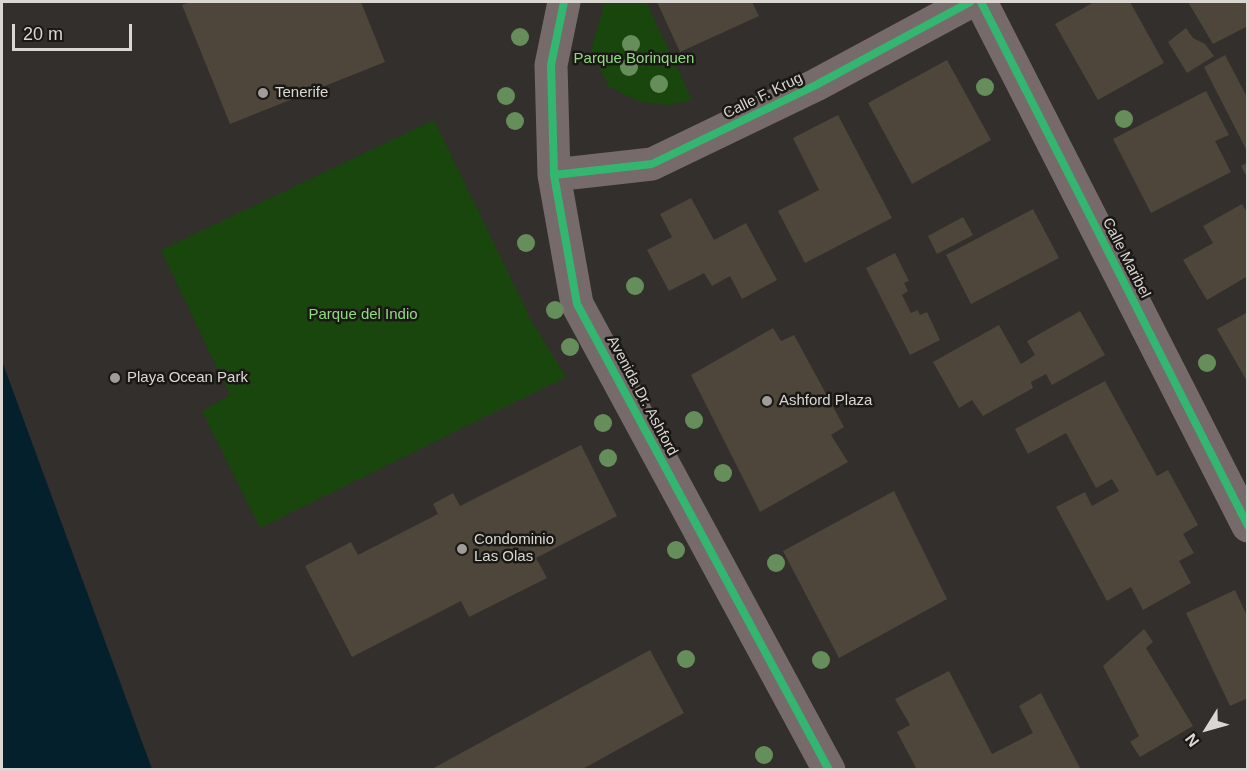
<!DOCTYPE html>
<html>
<head>
<meta charset="utf-8">
<style>
  body { margin:0 }
  #map { position:relative; width:1249px; height:771px; overflow:hidden; background:#322f2c; font-family:Arial,sans-serif }
  canvas { display:block }
  .frame { position:absolute; inset:0; border:3px solid #dad7d3; pointer-events:none }
  .north { position:absolute; left:1177px; top:699px; width:60px; height:60px; -webkit-text-stroke:4px #1a1815; paint-order:stroke; rotate:233deg; font-size:16px; font-weight:700; line-height:24px; text-align:center; color:#dad7d3 }
  .north::after { content:''; display:block; margin:auto; width:21px; height:27px; background:#dad7d3; clip-path:polygon(50% 0,100% 100%,50% 72%,0 100%) }
  .scale { position:absolute; left:12px; top:24px; width:120px; height:27px; box-sizing:border-box; border:3px solid #dad7d3; border-top:0; padding-left:8px; font-size:18px; line-height:21px; white-space:nowrap; color:#dad7d3; -webkit-text-stroke:4px #1a1815; paint-order:stroke }
</style>
</head>
<body>
<div id="map">
<canvas width="1249" height="771"></canvas>
<div class="frame"></div>
<div class="north">N</div>
<div class="scale">20 m</div>
</div>
<script>
const g = document.querySelector('canvas').getContext('2d');
g.lineJoin = 'round';
function fillPath(path, color) {
  g.fillStyle = color;
  g.fill(path, 'evenodd');
}
function toPath(rows) {
  const path = new Path2D();
  for (const r of rows) {
    path.moveTo(r[0], r[1]);
    for (let i = 2; i < r.length; i += 2) path.lineTo(r[i], r[i + 1]);
  }
  return path;
}
function strokePath(path, color, width, dash) {
  g.strokeStyle = color;
  g.lineWidth = width;
  g.lineCap = dash ? 'butt' : 'round';
  g.setLineDash(dash || []);
  g.stroke(path);
}
function write(font, color, halo, rows, align = 'center') {
  g.font = font + ' Arial,sans-serif';
  g.lineWidth = 5;
  g.setLineDash([]);
  g.textBaseline = 'middle';
  g.strokeStyle = halo;
  g.fillStyle = color;
  for (const [text, x, y, turn = 0] of rows) {
    g.save();
    g.translate(x, y);
    g.rotate((+turn || 0) * Math.PI / 180);
    g.textAlign = isNaN(turn) ? turn : align;
    if (halo) g.strokeText(text, 0, 0);
    g.fillText(text, 0, 0);
    g.restore();
  }
}
fillPath(toPath([
  [605,2,646,2,692,100,667,105,641,102,609,87,591,49],
  [434,120,532,322,566,377,260,528,202,411,230,395,161,250]
]), '#19460c');
fillPath(toPath([
  [2,361,152,769,2,769]
]), '#04202d');
fillPath(toPath([
  [190,2,361,2,385,62,230,124,182,5],
  [657,2,752,2,759,16,680,52],
  [1094,2,1130,2,1164,63,1098,100,1055,24],
  [1188,2,1246,2,1248,26,1213,44],
  [1186,28,1193,38,1205,44,1214,56,1187,73,1168,42],
  [1225,55,1248,99,1248,153,1204,67],
  [947,60,991,140,912,184,868,103],
  [1206,91,1229,135,1215,141,1231,172,1151,213,1113,139],
  [838,115,892,218,805,263,778,211,819,190,793,138],
  [1248,162,1248,179,1241,166],
  [691,198,714,240,746,223,777,280,742,299,730,276,712,286,704,273,669,291,647,250,672,237,660,214],
  [1242,204,1248,214,1248,276,1207,300,1183,260,1213,243,1203,226],
  [1033,209,1059,258,971,304,946,255],
  [963,217,973,235,937,254,928,236],
  [895,253,909,281,904,283,908,291,902,295,911,313,918,310,920,315,927,312,940,340,910,355,866,268],
  [1080,311,1105,355,1052,385,1046,374,1031,382,1033,388,983,416,972,400,959,408,933,362,999,325,1021,364,1035,355,1027,341],
  [1248,312,1248,383,1217,329],
  [773,328,781,341,794,335,844,427,831,435,848,462,760,512,691,375],
  [1105,381,1157,476,1168,470,1198,525,1183,534,1194,553,1179,561,1191,583,1143,610,1131,587,1107,601,1056,507,1085,492,1092,506,1119,491,1112,479,1096,488,1066,433,1028,454,1015,429],
  [581,445,617,516,536,558,547,578,469,617,461,601,352,657,305,566,351,542,358,555,438,514,433,504,453,493,460,506],
  [894,491,947,599,839,658,783,551],
  [1235,590,1248,618,1248,698,1230,706,1186,613],
  [1144,629,1153,642,1146,648,1193,726,1140,757,1130,742,1139,736,1103,666],
  [650,650,684,713,581,770,430,770],
  [949,671,992,754,1033,733,1019,706,1041,693,1081,770,917,770,897,732,910,725,895,699]
]), '#4e463a');
strokePath(toPath([
  [564,2,551,65,554,175,577,304,829,770],
  [981,2,1248,526],
  [554,175,652,164,816,85,970,2]
]), '#776a6b', 33);
strokePath(toPath([
  [564,2,551,65,554,175,577,304,829,770],
  [981,2,1248,526],
  [554,175,652,164,816,85,970,2]
]), '#33b770', 8);
g.fillStyle = '#668e5a';
for (const [x, y] of [
  [520,37],
  [631,44],
  [629,67],
  [659,84],
  [985,87],
  [506,96],
  [1124,119],
  [515,121],
  [526,243],
  [635,286],
  [555,310],
  [570,347],
  [1207,363],
  [694,420],
  [603,423],
  [608,458],
  [723,473],
  [676,550],
  [776,563],
  [686,659],
  [821,660],
  [764,755]
]) {
  g.beginPath();
  g.arc(x, y, 9, 0, 2 * Math.PI);
  g.fill();
}
for (const [x, y, r, color] of [
  [263,93,6,"#9f9c99"],
  [115,378,6,"#9f9c99"],
  [767,401,6,"#9f9c99"],
  [462,549,6,"#9f9c99"]
]) {
  const dot = new Path2D();
  dot.arc(x, y, r, 0, 2 * Math.PI);
  g.fillStyle = color;
  g.fill(dot);
  strokePath(dot, '#1a1815', 2);
}
write('15px', '#90db80', '#1a1815', [
  ["Parque Borinquen",634,59],
  ["Parque del Indio",363,315]
]);
write('15px', '#dad7d3', '#1a1815', [
  ["Tenerife",275,93],
  ["Playa Ocean Park",127,378],
  ["Ashford Plaza",779,401],
  ["Condominio",474,540],
  ["Las Olas",474,557]
], 'left');
write('15px', '#dad7d3', '#1a1815', [
  ["Calle F. Krug",763,96,-26],
  ["Calle Maribel",1126,258,63],
  ["Avenida Dr. Ashford",642,396,62]
]);
</script>
</body>
</html>
